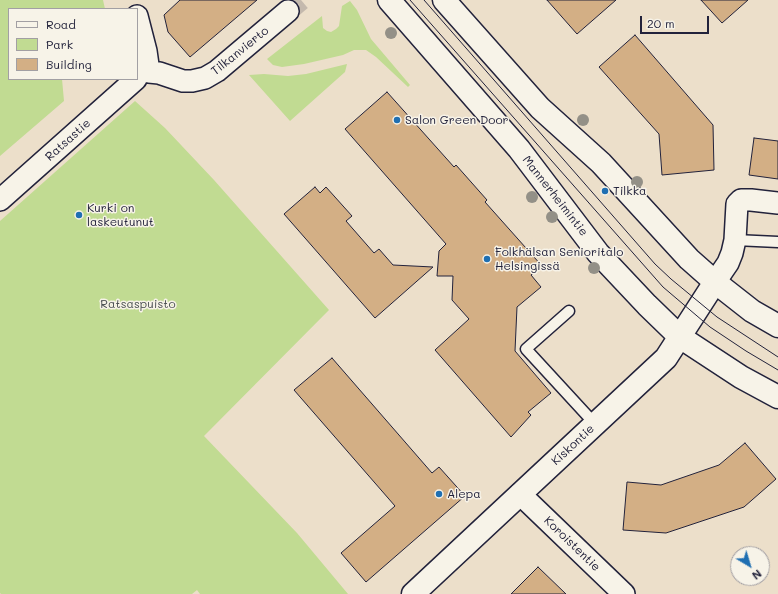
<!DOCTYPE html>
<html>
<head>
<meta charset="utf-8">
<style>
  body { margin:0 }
  #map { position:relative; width:778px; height:594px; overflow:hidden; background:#ecdfca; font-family:Mali,sans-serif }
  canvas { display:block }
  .legend { position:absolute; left:8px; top:8px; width:130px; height:72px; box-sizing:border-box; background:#f7f3e8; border:1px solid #a29fa3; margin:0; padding:5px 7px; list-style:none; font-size:12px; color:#22223b }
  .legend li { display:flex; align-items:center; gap:8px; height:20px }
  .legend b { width:20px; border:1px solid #a29fa3 }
  .north { position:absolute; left:730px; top:546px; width:40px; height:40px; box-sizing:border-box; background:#f7f3e8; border:1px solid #a29fa3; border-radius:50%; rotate:142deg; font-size:11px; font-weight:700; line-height:16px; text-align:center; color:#22223b }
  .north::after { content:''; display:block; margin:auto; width:14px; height:18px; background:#1f6fb2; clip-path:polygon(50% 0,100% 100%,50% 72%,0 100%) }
  .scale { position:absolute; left:640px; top:16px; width:69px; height:18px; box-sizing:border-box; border:2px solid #22223b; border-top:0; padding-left:5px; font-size:12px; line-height:14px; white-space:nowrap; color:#22223b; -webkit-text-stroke:3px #f7f3e8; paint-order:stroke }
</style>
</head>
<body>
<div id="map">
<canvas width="778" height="594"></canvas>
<ul class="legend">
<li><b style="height:5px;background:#f7f3e8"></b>Road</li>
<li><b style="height:11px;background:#c1db92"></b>Park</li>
<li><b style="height:11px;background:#d3af85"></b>Building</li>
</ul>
<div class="north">N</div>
<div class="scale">20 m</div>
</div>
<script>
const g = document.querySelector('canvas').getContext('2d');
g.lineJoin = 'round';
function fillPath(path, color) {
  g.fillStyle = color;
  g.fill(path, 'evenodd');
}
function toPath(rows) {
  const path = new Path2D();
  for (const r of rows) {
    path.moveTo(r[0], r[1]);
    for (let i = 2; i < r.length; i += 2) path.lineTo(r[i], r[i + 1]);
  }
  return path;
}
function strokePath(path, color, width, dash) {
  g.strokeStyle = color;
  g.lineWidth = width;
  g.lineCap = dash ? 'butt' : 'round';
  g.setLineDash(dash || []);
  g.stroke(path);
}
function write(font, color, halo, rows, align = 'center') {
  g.font = font + ' Mali,sans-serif';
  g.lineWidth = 3;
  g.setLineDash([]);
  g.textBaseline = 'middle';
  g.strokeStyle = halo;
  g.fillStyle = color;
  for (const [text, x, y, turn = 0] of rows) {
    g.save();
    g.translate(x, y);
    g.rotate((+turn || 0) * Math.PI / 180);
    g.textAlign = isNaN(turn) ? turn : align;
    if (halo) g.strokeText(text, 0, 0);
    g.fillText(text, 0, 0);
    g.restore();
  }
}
fillPath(toPath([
  [0,0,103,0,105,9,9,9,9,79,62,79,64,101,0,156],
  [350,1,357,10,371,39,410,85,408,87,376,57,366,50,354,50,343,55,304,64,282,67,273,65,267,59,322,16,323,28,327,31,331,32,336,29,339,26,342,6],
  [347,64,345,72,290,121,249,75,264,74,288,76,306,74],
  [135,101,165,128,214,180,329,310,204,436,297,533,348,594,200,594,197,590,192,594,1,594,0,593,0,221]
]), '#c1db92');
const building = toPath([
  [180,0,257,0,190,57,168,32,164,15,180,0],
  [547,0,616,0,577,34,547,0],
  [701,0,748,0,722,23,701,0],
  [635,35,713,125,714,170,662,175,659,134,599,67,635,35],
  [387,92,454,167,456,165,487,200,485,202,542,266,531,275,541,287,517,307,515,351,551,393,528,412,531,415,511,437,435,350,469,319,452,300,453,276,437,276,439,251,446,244,345,129,387,92],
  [754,138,778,141,778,179,749,175,754,138],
  [315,187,320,193,326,187,352,216,346,221,374,253,379,249,393,265,433,267,375,318,284,214,315,187],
  [332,358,432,473,439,467,465,496,366,582,341,553,395,506,294,390,332,358],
  [745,443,776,479,744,507,666,533,623,530,627,482,661,485,719,465,745,443],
  [538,567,566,594,511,594,538,567]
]);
fillPath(building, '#d3af85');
strokePath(building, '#22223b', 1);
strokePath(toPath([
  [288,11,301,0]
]), '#c4b9ad', 21, [21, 10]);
const service = toPath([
  [735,240,778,242],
  [569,311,526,349,595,424]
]);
const minor = toPath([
  [137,16,146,51,149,72],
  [149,72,159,73,183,81,192,81,205,78,217,71,288,11],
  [0,200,136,79],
  [715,282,728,263,732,253,735,240,737,204,741,200,751,200,778,203],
  [520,494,624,594]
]);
const tertiary = toPath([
  [413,594,666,358,715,282]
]);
const primary = toPath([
  [389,0,519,149,598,253,647,305,680,337,741,377,778,397],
  [444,0,540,108,601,163,689,259,715,282,752,311,778,326]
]);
strokePath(service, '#22223b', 13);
strokePath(minor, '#22223b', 24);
strokePath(tertiary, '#22223b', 25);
strokePath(primary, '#22223b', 25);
strokePath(service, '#f7f3e8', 10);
strokePath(minor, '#f7f3e8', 21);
strokePath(tertiary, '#f7f3e8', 22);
strokePath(primary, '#f7f3e8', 22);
strokePath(toPath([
  [410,0,663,287,710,327,746,351,778,370],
  [424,0,655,264,671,279,717,317,778,357]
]), '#22223b', 1);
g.fillStyle = '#939087';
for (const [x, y] of [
  [391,33],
  [583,120],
  [637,182],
  [532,197],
  [552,217],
  [594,268]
]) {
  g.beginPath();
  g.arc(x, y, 6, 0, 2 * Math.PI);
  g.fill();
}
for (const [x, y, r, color] of [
  [397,120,4,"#1f6fb2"],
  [605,191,4,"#1f6fb2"],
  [79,215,4,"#1f6fb2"],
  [487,259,4,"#1f6fb2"],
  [439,494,4,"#1f6fb2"]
]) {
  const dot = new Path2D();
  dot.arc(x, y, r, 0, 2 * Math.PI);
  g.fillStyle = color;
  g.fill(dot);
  strokePath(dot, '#f7f3e8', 1.5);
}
write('12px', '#22223b', '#f7f3e8', [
  ["Tilkanvierto",240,51,-39],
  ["Ratsastie",68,140,-42],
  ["Mannerheimintie",555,196,52],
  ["Kiskontie",573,445,-43],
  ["Koroistentie",572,544,44]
]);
write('12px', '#22223b', '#f7f3e8', [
  ["Salon Green Door",405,120],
  ["Tilkka",613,191],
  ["Kurki on",87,208],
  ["laskeutunut",87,222],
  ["Folkhälsan Senioritalo",495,252],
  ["Helsingissä",495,266],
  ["Alepa",447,494]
], 'left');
write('12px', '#4a5051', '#f7f3e8', [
  ["Ratsaspuisto",138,304]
]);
</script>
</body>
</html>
